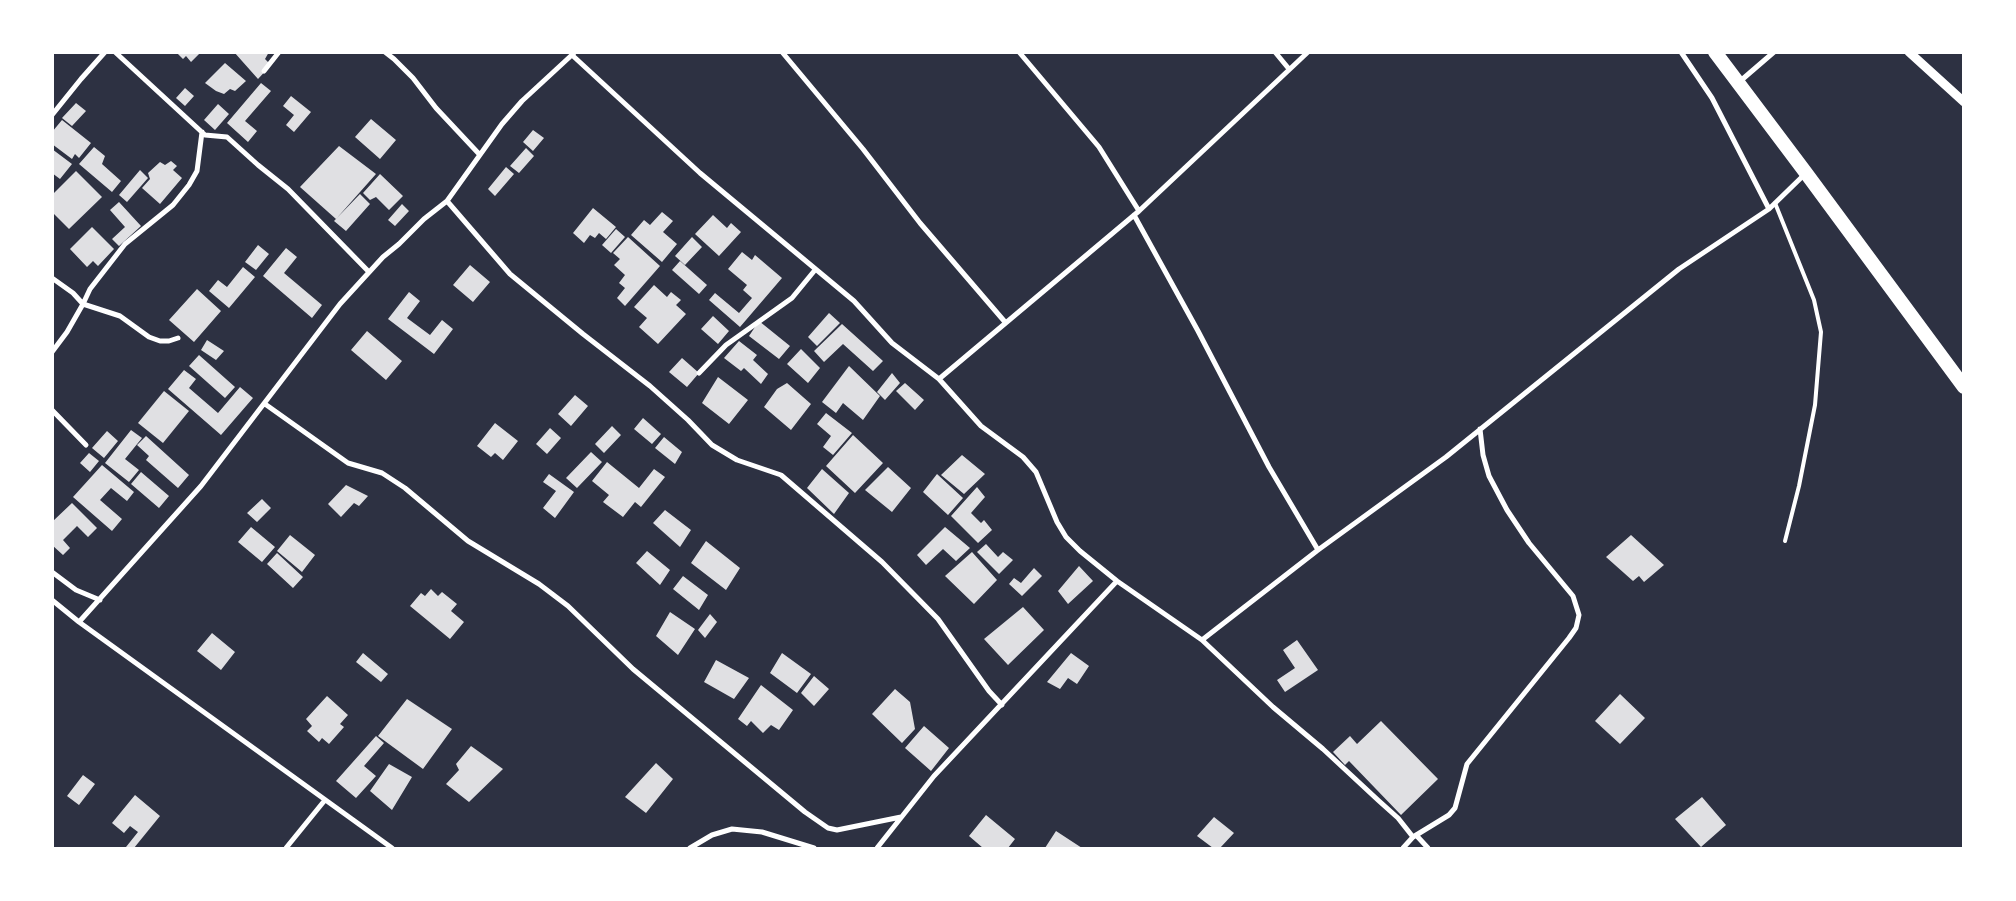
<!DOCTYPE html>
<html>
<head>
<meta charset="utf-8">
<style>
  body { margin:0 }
  #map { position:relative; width:2016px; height:901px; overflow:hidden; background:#2d3142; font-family:Montserrat,sans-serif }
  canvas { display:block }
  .frame { position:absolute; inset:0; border:54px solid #fff; pointer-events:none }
</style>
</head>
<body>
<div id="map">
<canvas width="2016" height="901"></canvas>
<div class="frame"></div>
</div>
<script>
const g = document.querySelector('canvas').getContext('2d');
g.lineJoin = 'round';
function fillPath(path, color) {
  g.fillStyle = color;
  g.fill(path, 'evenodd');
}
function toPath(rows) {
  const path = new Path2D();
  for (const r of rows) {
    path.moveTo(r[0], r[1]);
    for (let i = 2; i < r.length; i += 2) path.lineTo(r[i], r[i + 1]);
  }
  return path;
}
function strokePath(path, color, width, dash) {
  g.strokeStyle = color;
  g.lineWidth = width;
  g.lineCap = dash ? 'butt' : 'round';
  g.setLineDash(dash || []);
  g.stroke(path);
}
fillPath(toPath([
  [176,52,201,52,191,62,186,56,183,59],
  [234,52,269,52,265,59,271,65,258,79],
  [225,63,246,81,235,91,230,89,224,94,216,91,205,83],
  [261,83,271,91,245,121,257,131,248,142,227,123],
  [185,88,194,96,185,106,176,98],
  [291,96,311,112,294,132,286,125,294,115,283,106],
  [76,103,86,111,72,126,62,118],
  [218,104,229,114,215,130,204,120],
  [371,119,396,140,380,159,355,137],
  [62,120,91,143,79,158,75,154,72,159,52,144,52,132],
  [533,130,544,138,533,151,523,142],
  [339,146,376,174,336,219,300,187],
  [94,147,105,156,102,164,121,181,112,192,79,164],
  [526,148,534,156,519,173,510,166],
  [52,149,72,164,60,179,52,173],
  [171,161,177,166,173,170,182,178,160,204,142,188,150,179,148,173,160,162,165,165],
  [506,167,514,174,495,196,488,189],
  [140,170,148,178,127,202,119,195],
  [76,171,102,197,69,229,52,212,52,195],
  [380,174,403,196,389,210,376,197,370,200,363,193],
  [360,194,370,204,346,231,334,221],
  [119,202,141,226,119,246,112,239,125,227,110,210],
  [402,204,409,211,395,226,388,220],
  [593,208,616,227,606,239,599,233,595,238,590,235,584,243,573,233],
  [662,212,673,221,663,232,677,244,662,262,631,235,644,220,650,225],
  [713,215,727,228,731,223,741,232,719,256,695,234],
  [92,227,114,249,98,266,93,261,87,267,70,249],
  [616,229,625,237,611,253,602,245],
  [628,237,660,266,625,306,617,298,625,288,619,283,625,275,614,265,620,259,613,253],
  [692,237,702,247,685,265,675,256],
  [258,245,269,254,256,270,245,262],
  [286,248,297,257,284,273,322,305,312,318,263,276],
  [742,252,752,260,755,255,782,278,740,327,709,300,715,293,739,313,752,298,743,290,747,285,728,269],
  [680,261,707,285,699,294,672,270],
  [470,265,490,282,473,302,453,285],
  [243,267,255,277,229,308,209,291,218,280,227,287],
  [654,285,667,297,671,292,681,300,676,305,686,314,658,344,639,327,647,318,634,307],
  [197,289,221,311,194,342,169,320],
  [409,292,420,301,407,318,430,335,442,320,453,329,434,354,388,319],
  [829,313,840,323,817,346,808,337],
  [713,316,729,331,718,344,701,329],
  [759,321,790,346,779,359,749,336],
  [842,324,883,361,873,371,843,344,824,362,814,351],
  [367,331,402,361,386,380,351,350],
  [207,340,224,351,216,360,201,350],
  [739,341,757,355,753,360,768,374,761,384,744,368,741,371,724,358],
  [801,349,820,368,808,383,787,364],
  [199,355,235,387,225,398,189,366],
  [682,358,699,373,687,387,669,372],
  [849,366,880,396,863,420,843,403,836,413,822,402],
  [184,370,196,379,189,388,218,413,240,387,253,398,221,435,168,389],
  [892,373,900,383,885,400,877,392],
  [718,377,748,400,729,424,702,403],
  [787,383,811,404,791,430,764,407,777,389],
  [905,383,924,400,915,410,896,391],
  [164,391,189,411,163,443,138,423],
  [575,395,588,406,571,426,558,414],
  [826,413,852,433,833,455,823,447,831,436,817,424],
  [643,418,661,434,652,444,634,429],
  [495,423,518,441,503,460,495,453,491,457,477,446],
  [612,426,621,435,604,453,595,444],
  [550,428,561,438,547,454,536,444],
  [131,430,142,438,125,459,139,470,129,482,105,463],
  [107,431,118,441,104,458,92,448],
  [853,435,883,463,855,493,826,466],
  [146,436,189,475,178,488,146,460,149,456,137,445],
  [664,437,682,452,675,464,655,448],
  [591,452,602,462,577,488,566,478],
  [89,453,99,461,90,472,80,463],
  [962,455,985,474,964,494,941,475],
  [607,462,639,488,654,469,665,477,641,507,635,502,623,517,603,502,609,495,592,481],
  [102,465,134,492,127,501,111,488,100,500,122,519,112,531,73,497],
  [888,467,911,488,892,512,865,490],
  [822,469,849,493,834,514,807,488],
  [141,472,169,496,159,508,131,484],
  [549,474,574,492,555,518,543,508,556,491,543,482],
  [937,474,963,498,948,515,923,492],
  [346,485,368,496,359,506,354,503,341,517,328,504],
  [977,487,985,497,971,513,981,523,984,520,992,530,978,543,951,516],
  [262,499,271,508,257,522,247,513],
  [72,503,97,528,88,537,77,526,63,540,70,548,63,555,52,545,52,522],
  [665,510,691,530,680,547,653,523],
  [251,527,275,547,262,562,238,542],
  [945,527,970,548,956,561,943,549,926,565,917,555],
  [290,535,315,555,302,572,277,551],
  [1631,535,1664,565,1644,582,1639,576,1633,581,1606,557],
  [706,541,740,568,726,590,691,563],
  [986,544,998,557,1003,552,1013,560,999,574,977,552],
  [647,551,670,570,660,585,636,563],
  [972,552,997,580,974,604,945,576],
  [277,553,303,577,293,588,267,564],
  [1079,566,1093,581,1068,604,1058,591],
  [1034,568,1042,576,1022,596,1009,584,1014,578,1021,583],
  [683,576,708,595,699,610,673,589],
  [431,589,438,596,442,592,457,604,451,611,464,622,450,639,410,606,421,593,425,596],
  [1023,607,1044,630,1008,665,984,639],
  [670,612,695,629,678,655,656,636],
  [710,614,717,622,705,638,698,630],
  [212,633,235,652,221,670,197,651],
  [1297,640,1318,670,1285,692,1277,680,1295,668,1283,650],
  [363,653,388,674,381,682,356,662],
  [782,653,811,674,797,693,770,673],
  [1071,653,1089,666,1077,684,1068,678,1060,689,1047,682],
  [716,660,749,678,734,699,704,682],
  [814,676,829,689,814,706,801,693],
  [761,685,793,710,779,730,771,725,763,733,751,721,747,726,738,719],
  [895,689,910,702,915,729,902,743,872,714],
  [1620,694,1645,718,1620,744,1595,721],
  [327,696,348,715,340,724,344,727,329,744,322,738,319,742,307,731,312,726,306,719],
  [407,699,452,729,423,769,378,736],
  [1381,721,1438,779,1401,815,1349,761,1345,765,1333,752,1350,736,1357,744],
  [924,726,949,748,931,771,905,748],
  [376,736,384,743,364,766,376,776,356,798,336,781],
  [471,746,503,769,469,802,446,784,459,770,456,764],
  [656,763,673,779,646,813,625,797],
  [389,764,412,777,392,810,370,791],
  [83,775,95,784,79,805,67,796],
  [135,795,160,816,134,848,127,848,126,847,138,832,130,826,124,833,112,823],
  [1702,797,1726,825,1701,847,1675,819],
  [986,815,1015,839,1008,848,983,848,969,836],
  [1214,817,1234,833,1220,848,1213,848,1197,836],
  [1056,831,1082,848,1045,848]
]), '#e0e0e3');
strokePath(toPath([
  [1775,203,1814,300,1821,332,1815,405,1799,486,1785,541]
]), '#fff', 4);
strokePath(toPath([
  [115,52,205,135,227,137,258,165,288,189,369,272],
  [385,52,394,59,413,78,436,108,480,155],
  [782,52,863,149,920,223,1005,322],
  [1019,52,1099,147,1139,211],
  [1275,52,1289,69],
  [1681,52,1712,98,1769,209],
  [572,55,700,173,854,301,892,343,939,379,981,426,1023,457,1036,472,1057,522,1066,537,1080,551,1117,581,1202,640,1273,707,1323,749,1379,801,1398,818,1413,837],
  [264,71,279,52],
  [1738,83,1774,52],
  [52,115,81,79,105,52],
  [447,201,510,274,583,334,650,386,688,420,712,445,737,460,781,475,882,562,938,619,989,691,1002,705],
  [1134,215,1198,331,1269,467,1318,550],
  [52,278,73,293,83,304,67,332,52,352],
  [178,338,169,341,160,341,149,337,120,316,83,304,90,289,125,244,173,205,189,185,197,171,202,132],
  [699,373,726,345,792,298,815,270],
  [939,379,1139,211,1308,52],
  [265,404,348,463,382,473,405,488,468,541,539,584,568,606,633,669,805,812,828,828,837,830,901,817],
  [52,410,86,445],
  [52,572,76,590,100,600],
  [52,600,79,622,392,848],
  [79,622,201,486,340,304,383,257,399,244,424,219,447,201,502,124,522,101,574,53],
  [1202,640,1318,550,1446,457,1679,269,1769,209,1806,173],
  [1416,835,1428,848],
  [286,848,325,800],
  [690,848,712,835,732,829,762,832,814,848],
  [877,848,934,776,1117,581],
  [1403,848,1413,837,1449,815,1455,808,1467,764,1569,638,1576,628,1579,615,1573,596,1529,543,1507,510,1489,476,1483,455,1480,429]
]), '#fff', 5);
strokePath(toPath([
  [1909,52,1964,102]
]), '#fff', 9);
strokePath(toPath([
  [1715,52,1806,173,1964,387]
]), '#fff', 14);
</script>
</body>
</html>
